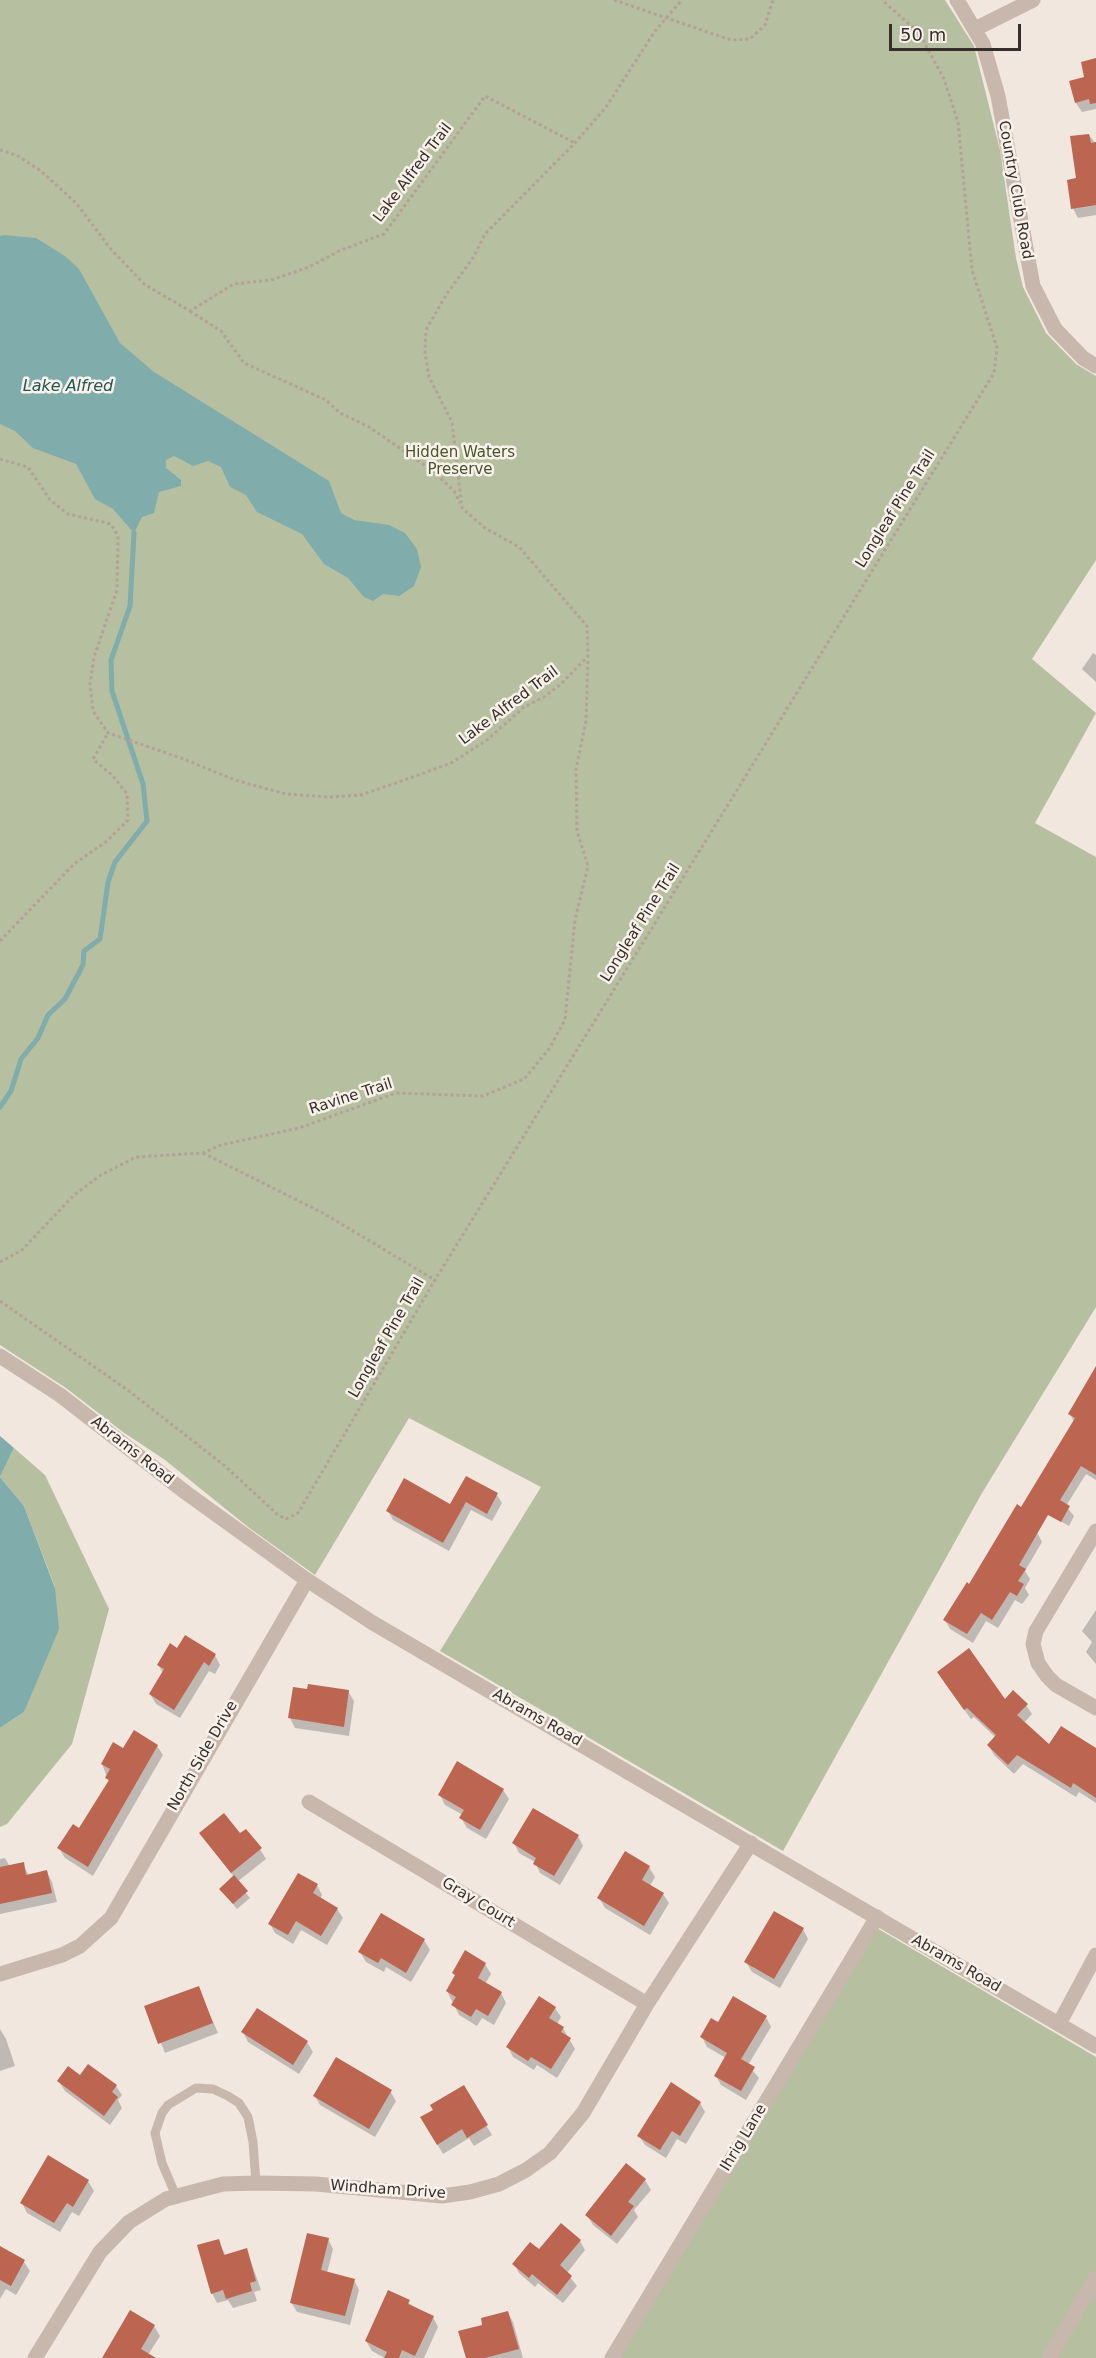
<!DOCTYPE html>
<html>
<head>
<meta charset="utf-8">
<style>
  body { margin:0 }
  #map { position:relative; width:1096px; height:2358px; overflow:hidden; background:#f1e7df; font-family:"DejaVu Sans",sans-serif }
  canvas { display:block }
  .scale { position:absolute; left:889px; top:24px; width:132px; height:27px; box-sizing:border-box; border:3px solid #372d2a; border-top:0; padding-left:8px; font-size:18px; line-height:21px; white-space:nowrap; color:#372d2a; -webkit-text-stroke:4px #f9f2eb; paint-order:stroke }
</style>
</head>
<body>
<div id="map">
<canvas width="1096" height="2358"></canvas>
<div class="scale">50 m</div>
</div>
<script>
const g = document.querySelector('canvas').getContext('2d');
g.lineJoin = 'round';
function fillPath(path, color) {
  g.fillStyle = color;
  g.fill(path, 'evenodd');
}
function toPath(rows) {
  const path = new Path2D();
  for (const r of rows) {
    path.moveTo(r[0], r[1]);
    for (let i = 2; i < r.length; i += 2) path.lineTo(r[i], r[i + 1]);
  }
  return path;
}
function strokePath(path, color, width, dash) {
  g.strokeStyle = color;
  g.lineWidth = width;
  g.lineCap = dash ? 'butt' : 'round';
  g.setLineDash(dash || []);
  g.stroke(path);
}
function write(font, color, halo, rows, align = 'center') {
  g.font = font + ' "DejaVu Sans",sans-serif';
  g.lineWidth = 5;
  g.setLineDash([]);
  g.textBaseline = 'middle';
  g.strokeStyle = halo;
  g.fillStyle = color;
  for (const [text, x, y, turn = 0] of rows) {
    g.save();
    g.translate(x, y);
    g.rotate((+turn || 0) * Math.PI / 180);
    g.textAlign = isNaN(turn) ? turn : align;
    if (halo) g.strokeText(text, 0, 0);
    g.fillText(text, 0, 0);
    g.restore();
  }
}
fillPath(toPath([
  [0,0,945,0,974,46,1000,150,1016,258,1023,287,1046,333,1076,364,1096,376,1096,560,1032,659,1096,713,1035,823,1096,857,1096,1307,982,1493,783,1851,440,1651,541,1487,409,1418,315,1575,248,1527,165,1460,123,1432,66,1388,0,1345],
  [14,1448,45,1475,109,1609,72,1744,7,1824,0,1827,0,1728,24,1712,55,1587,24,1506,0,1477],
  [870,1924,1096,2057,1096,2358,617,2358]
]), '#b6bfa0');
fillPath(toPath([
  [4,235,36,238,65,256,79,269,120,343,154,372,329,481,341,513,354,520,389,525,405,533,417,549,421,567,414,586,399,596,383,594,373,601,364,597,348,578,324,564,302,534,257,512,246,495,230,487,221,467,208,461,193,466,174,456,166,460,166,468,181,480,181,486,159,492,154,513,142,517,134,533,113,509,95,499,76,464,33,448,15,431,0,424,0,236],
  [0,1436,14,1448,0,1477],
  [0,1477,24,1506,55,1588,59,1629,24,1712,0,1728]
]), '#80acab');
fillPath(toPath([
  [1096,60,1096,109,1082,112,1076,103],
  [1089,135,1096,144,1096,215,1078,218,1073,208],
  [1093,653,1096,655,1096,682,1082,669],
  [1096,1379,1096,1480,1086,1474,1066,1506,1074,1516,1069,1526,1048,1514,1037,1532,1042,1542,1025,1571,1030,1579,1025,1588,1029,1595,1022,1604,1015,1600,998,1628,986,1621,973,1643,950,1629,945,1620,1021,1509,1074,1422,1070,1414],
  [497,1495,502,1503,492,1521,471,1510,449,1551,393,1520,388,1511,450,1506],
  [1096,1610,1096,1664,1086,1652,1092,1642,1082,1631],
  [178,1650,215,1655,220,1665,215,1674,209,1671,180,1718,156,1704,150,1694,163,1673,158,1665],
  [944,1682,1005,1702,1026,1705,1032,1714,1024,1723,1050,1746,1096,1750,1096,1803,1079,1792,1076,1797,1023,1764,1014,1774,994,1755,989,1746,996,1738,974,1717,971,1719],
  [308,1691,348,1691,354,1701,349,1736,295,1728,290,1718],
  [157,1746,163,1755,93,1876,65,1858,59,1848,79,1830,109,1782,102,1764,124,1750],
  [503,1790,509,1799,486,1839,467,1828,461,1818,463,1815,445,1805,440,1795],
  [201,1834,240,1835,260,1849,266,1859,237,1882,250,1898,237,1909,221,1889,234,1877],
  [578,1836,583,1846,560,1885,540,1873,535,1862,519,1853,514,1843],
  [5,1858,10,1867,23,1864,29,1876,47,1872,52,1882,57,1902,0,1914,0,1859],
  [649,1867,655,1877,650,1886,663,1894,669,1903,650,1935,605,1908,599,1898],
  [317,1885,322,1895,320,1899,337,1909,343,1918,327,1945,301,1930,293,1944,275,1933,270,1924],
  [803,1929,808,1939,780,1988,752,1972,746,1962],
  [424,1940,430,1950,411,1982,386,1967,384,1972,366,1962,360,1952],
  [485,1964,491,1974,485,1984,501,1993,506,2003,494,2025,482,2018,477,2026,459,2015,447,1991,456,1977,454,1973],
  [198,1987,218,2033,165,2053,146,2007],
  [555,2008,561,2017,557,2024,563,2028,575,2049,557,2078,537,2065,534,2070,513,2057,508,2047],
  [257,2010,307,2042,313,2052,299,2074,248,2042,243,2032],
  [766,2017,771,2027,748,2065,759,2078,746,2100,721,2085,716,2076,726,2058,707,2047,702,2037,718,2024],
  [0,2029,6,2039,15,2066,0,2071],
  [81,2077,116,2086,122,2095,118,2100,122,2108,110,2125,65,2091,59,2082],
  [463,2087,492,2135,474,2146,469,2138,443,2154,422,2118],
  [390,2091,396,2101,375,2137,320,2105,315,2096],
  [700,2103,705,2112,686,2144,677,2139,666,2158,645,2145,639,2136],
  [645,2180,651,2190,634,2210,638,2217,617,2244,593,2225,587,2215],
  [88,2181,94,2191,79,2216,72,2212,60,2232,27,2213,22,2203],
  [328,2239,333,2249,327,2273,354,2280,359,2290,350,2325,297,2312,291,2302],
  [218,2241,226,2256,247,2250,261,2290,254,2292,257,2301,233,2308,228,2300,217,2303,212,2293],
  [580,2241,585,2250,567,2273,577,2286,563,2303,538,2283,535,2287,519,2273,514,2264,539,2251],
  [0,2248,24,2262,30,2271,16,2295,6,2289,0,2299],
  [389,2292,433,2317,438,2327,424,2358,385,2358,372,2351,366,2341],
  [508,2313,513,2322,523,2358,467,2358,484,2326],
  [154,2326,160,2336,148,2355,150,2358,104,2358]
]), '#0003');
strokePath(toPath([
  [0,1107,11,1091,21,1059,38,1038,48,1015,65,999,83,965,84,951,100,939,108,882,115,862,147,821,143,784,112,691,111,660,130,606,134,533]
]), '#80acab', 5);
fillPath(toPath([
  [1096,58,1096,103,1090,104,1089,99,1075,103,1069,81,1084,77,1081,62],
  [1089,134,1091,143,1096,142,1096,205,1071,209,1067,180,1076,178,1070,136],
  [1096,1366,1096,1475,1081,1466,1060,1500,1070,1506,1061,1522,1048,1515,1019,1565,1026,1569,1018,1581,1024,1584,1017,1596,1010,1592,992,1620,981,1613,967,1634,943,1620,967,1582,969,1584,1017,1504,1021,1507,1075,1418,1068,1414],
  [466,1476,498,1493,487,1514,466,1502,443,1543,386,1511,404,1478,450,1504],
  [185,1635,216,1654,209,1666,204,1662,174,1710,149,1694,164,1669,157,1665,170,1643,177,1648],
  [969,1648,1005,1699,1013,1690,1028,1704,1017,1715,1049,1744,1061,1726,1096,1748,1096,1798,1073,1783,1071,1788,1017,1755,1008,1765,987,1745,996,1735,967,1708,964,1710,937,1672],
  [308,1684,349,1690,344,1727,288,1718,293,1687,307,1689],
  [134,1730,158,1745,88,1867,57,1848,73,1824,79,1828,109,1780,105,1778,110,1769,101,1764,113,1742,123,1748],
  [457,1761,504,1789,480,1830,459,1818,464,1810,438,1795],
  [533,1808,579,1835,554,1876,533,1864,536,1858,512,1843],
  [224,1813,240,1833,246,1829,262,1848,231,1873,199,1833],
  [625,1851,650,1866,642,1880,664,1893,644,1926,597,1898],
  [24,1862,26,1875,47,1870,52,1893,0,1904,0,1867],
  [298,1873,318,1884,313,1893,338,1908,321,1936,296,1921,288,1935,268,1924],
  [234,1875,248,1891,233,1904,219,1889],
  [774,1911,804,1928,774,1979,744,1962],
  [381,1913,425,1939,406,1973,381,1958,378,1963,358,1952],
  [465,1950,486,1963,478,1978,502,1992,488,2016,476,2009,471,2017,451,2005,456,1997,446,1991,455,1975,452,1973],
  [199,1986,213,2023,158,2044,144,2006],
  [539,1996,556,2007,549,2018,564,2027,561,2032,571,2038,551,2069,531,2057,528,2061,506,2047],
  [733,1996,767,2016,741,2059,755,2067,741,2091,714,2076,727,2053,700,2037,711,2018,718,2022],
  [257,2008,308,2041,293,2065,241,2032],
  [336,2057,392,2090,369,2129,313,2096],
  [88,2064,117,2085,112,2092,118,2097,104,2116,57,2081,68,2066,80,2075],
  [671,2082,701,2102,680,2136,672,2131,660,2150,637,2136],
  [464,2085,488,2125,467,2138,462,2129,437,2145,420,2117,433,2110,430,2105],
  [48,2155,89,2180,73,2207,67,2203,54,2223,20,2203],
  [626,2163,646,2179,628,2202,634,2206,611,2236,585,2215],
  [561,2223,581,2240,560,2265,572,2276,557,2295,532,2274,529,2278,512,2264,530,2242,539,2249],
  [307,2233,329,2238,321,2270,355,2279,345,2316,290,2303],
  [219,2239,224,2255,247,2248,256,2281,250,2283,252,2291,226,2299,223,2290,211,2294,197,2245],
  [0,2246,25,2260,11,2286,0,2280],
  [388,2290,410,2300,408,2304,434,2316,415,2356,402,2350,399,2358,384,2358,387,2352,365,2341],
  [130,2310,155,2325,141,2349,156,2358,102,2358],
  [508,2311,519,2349,485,2358,466,2358,458,2331,482,2325,481,2318]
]), '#bc6551');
strokePath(toPath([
  [614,0,731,40,750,39,765,25,773,0],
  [0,150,18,156,41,171,77,204,110,248,144,284,190,311,234,284,271,280,309,267,341,250,384,234,485,96,575,143],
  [190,311,221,331,244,363,326,400,340,413,369,427,433,471,454,491,460,503],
  [0,459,28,467,50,500,68,514,111,524,118,536,117,590,94,657,90,684,93,711,108,733,181,758,235,780,286,794,328,797,361,795,413,777,451,763,487,740,524,707,544,697,562,683,588,656,587,626,519,547,485,528,462,508,452,422,429,377,425,353,426,330,446,295,473,258,485,234,575,143,606,107,655,31,682,0],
  [0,941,74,864,107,841,128,820,127,794,113,776,93,759,108,733],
  [203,1153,323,1213,435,1280],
  [0,1262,22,1250,74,1195,101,1175,136,1157,203,1153,221,1145,299,1128,396,1093,483,1096,524,1079,549,1049,565,1020,575,920,588,866,577,831,576,769,586,721,588,658],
  [0,1301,129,1391,225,1466,278,1515,286,1519,298,1513,435,1280,994,373,997,348,972,270,958,122,944,79,919,33,882,0]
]), '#b4a196', 3, [3, 3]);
strokePath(toPath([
  [176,2196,162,2163,155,2133,162,2113,168,2105,196,2088,213,2089,228,2096,239,2103,248,2117,253,2142,256,2183]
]), '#c8b7ac', 9);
strokePath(toPath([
  [975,29,1033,0],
  [1096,1531,1036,1631,1033,1644,1038,1663,1047,1676,1056,1685,1096,1708],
  [309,1802,647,2004],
  [0,1974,62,1955,80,1946,111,1918,307,1580],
  [1059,2024,1096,1955],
  [35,2358,100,2252,129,2222,166,2199,223,2184,256,2183,316,2184,442,2196,470,2192,499,2184,526,2170,550,2153,583,2113,647,2004,751,1843],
  [612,2358,877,1917],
  [1049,2358,1096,2277]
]), '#c8b7ac', 15);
strokePath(toPath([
  [957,0,983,44,998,96,1033,286,1055,329,1083,358,1096,366],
  [0,1356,60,1395,185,1492,307,1580,373,1623,1096,2046]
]), '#c8b7ac', 15);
write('15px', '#372d2a', '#f9f2eb', [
  ["Lake Alfred Trail",413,173,-53],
  ["Country Club Road",1015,190,80],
  ["Longleaf Pine Trail",896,509,-58],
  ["Lake Alfred Trail",509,706,-37],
  ["Longleaf Pine Trail",641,923,-58],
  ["Ravine Trail",351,1097,-18],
  ["Longleaf Pine Trail",387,1338,-60],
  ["Abrams Road",132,1451,38],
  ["Abrams Road",537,1718,30],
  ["North Side Drive",203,1756,-60],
  ["Gray Court",478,1903,31],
  ["Abrams Road",956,1964,30],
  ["Ihrig Lane",744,2138,-59],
  ["Windham Drive",388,2190,4]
]);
write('15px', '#485330', '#f9f2eb', [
  ["Hidden Waters",460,453],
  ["Preserve",460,470]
]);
write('italic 16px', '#235555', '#f9f2eb', [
  ["Lake Alfred",68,387]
]);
</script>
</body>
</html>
